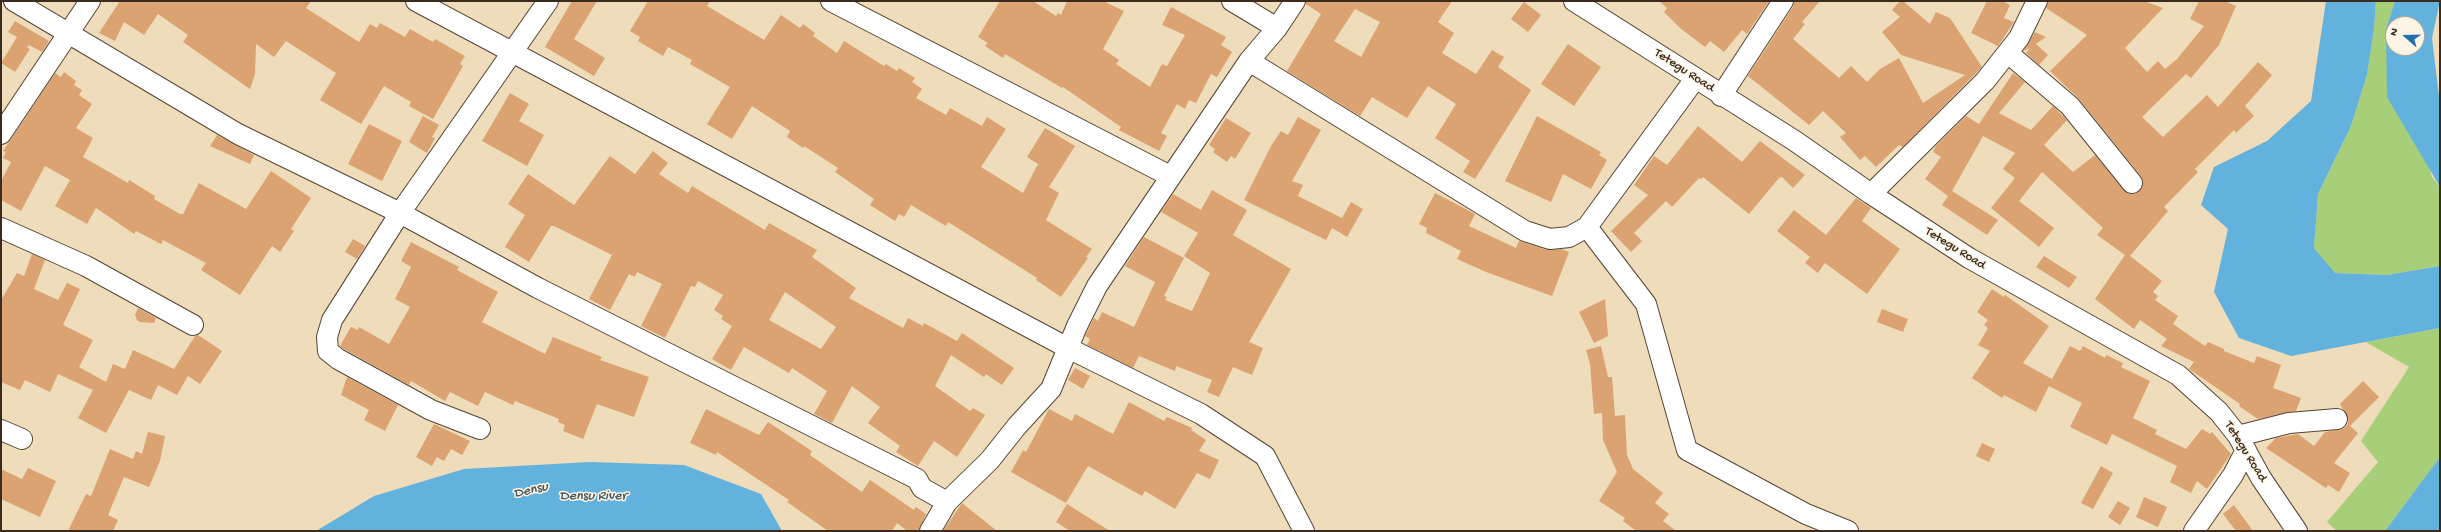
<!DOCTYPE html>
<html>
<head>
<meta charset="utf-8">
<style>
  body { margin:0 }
  #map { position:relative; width:2441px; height:532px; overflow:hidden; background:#eedcba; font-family:"Gochi Hand",sans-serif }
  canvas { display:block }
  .frame { position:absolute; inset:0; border:2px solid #3b2a1e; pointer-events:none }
  .north { position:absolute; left:2385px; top:16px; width:40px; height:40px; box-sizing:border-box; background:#fcf5e5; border:1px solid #afa495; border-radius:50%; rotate:290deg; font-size:11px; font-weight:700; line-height:16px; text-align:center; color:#3b2a1e }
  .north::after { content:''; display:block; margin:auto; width:14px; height:18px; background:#1f6fb2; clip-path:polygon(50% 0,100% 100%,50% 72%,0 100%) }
</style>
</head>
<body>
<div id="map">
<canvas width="2441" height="532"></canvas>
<div class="frame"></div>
<div class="north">N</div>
</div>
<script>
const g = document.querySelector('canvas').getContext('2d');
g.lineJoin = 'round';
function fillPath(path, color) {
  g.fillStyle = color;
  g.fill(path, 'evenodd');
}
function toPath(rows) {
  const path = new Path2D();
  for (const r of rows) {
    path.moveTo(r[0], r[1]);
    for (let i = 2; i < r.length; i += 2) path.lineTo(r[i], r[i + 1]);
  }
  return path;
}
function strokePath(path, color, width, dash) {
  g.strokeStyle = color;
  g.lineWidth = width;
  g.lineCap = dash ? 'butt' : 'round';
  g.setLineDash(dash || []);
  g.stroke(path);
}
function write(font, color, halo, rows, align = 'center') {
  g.font = font + ' "Gochi Hand",sans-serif';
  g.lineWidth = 3;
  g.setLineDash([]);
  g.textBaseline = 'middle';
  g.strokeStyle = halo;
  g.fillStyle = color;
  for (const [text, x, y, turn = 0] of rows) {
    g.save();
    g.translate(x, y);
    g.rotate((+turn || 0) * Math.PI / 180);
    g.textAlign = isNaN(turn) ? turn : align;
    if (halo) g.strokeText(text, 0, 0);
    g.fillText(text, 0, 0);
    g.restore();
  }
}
fillPath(toPath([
  [2376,1,2395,1,2386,29,2432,177,2440,187,2440,266,2387,275,2334,273,2314,248,2318,194,2351,126,2367,75,2374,29],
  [2440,328,2440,457,2385,531,2337,531,2327,522,2378,462,2361,441,2409,367,2366,342]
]), '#a7ce78');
fillPath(toPath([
  [2326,1,2376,1,2374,29,2367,75,2351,126,2318,194,2314,248,2335,273,2387,275,2440,266,2440,328,2291,356,2239,338,2214,292,2228,229,2201,205,2214,167,2267,141,2311,101],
  [2395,1,2440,1,2432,38,2440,105,2440,187,2387,97,2386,29],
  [2393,24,2417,24,2417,48,2393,48],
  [2440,457,2440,531,2385,531],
  [589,462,684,465,761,494,782,531,316,531,374,496,464,469]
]), '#63b2dd');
fillPath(toPath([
  [120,1,311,1,306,8,359,42,370,24,377,28,380,23,405,37,410,29,433,42,435,39,465,56,460,64,463,66,433,119,409,106,411,102,384,86,361,124,320,100,336,73,286,41,274,57,256,44,255,74,250,89,183,42,188,35,158,14,144,35,124,22,115,41,99,33],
  [572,1,597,1,574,39,605,58,594,76,545,47],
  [648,1,710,1,707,6,764,40,781,15,800,28,803,24,815,33,813,36,837,53,844,41,884,66,886,64,897,71,899,68,915,78,912,82,922,89,916,98,946,115,950,108,982,126,987,117,1006,129,981,167,1023,193,1038,164,1027,157,1045,128,1075,146,1049,187,1059,193,1046,220,1092,249,1086,257,1088,258,1061,297,1036,280,1037,278,948,222,946,226,911,205,904,217,899,214,895,221,870,205,874,199,835,172,838,168,804,146,803,148,787,137,790,131,752,106,732,139,707,124,730,87,690,64,692,60,668,47,663,56,638,41,640,37,630,31],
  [1000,1,1033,1,1056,16,1058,13,1061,15,1067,1,1103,1,1124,11,1103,49,1119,60,1116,64,1150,87,1162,64,1167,66,1185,35,1162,25,1171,7,1226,37,1221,45,1232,52,1217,77,1211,74,1196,103,1189,100,1185,109,1177,104,1161,133,1167,136,1159,151,1119,130,1121,127,1063,87,1062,88,1005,54,1003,58,985,46,988,43,978,37],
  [1306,1,1452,1,1438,22,1454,33,1442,53,1476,74,1492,50,1504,57,1498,67,1531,90,1475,179,1463,172,1470,161,1435,138,1456,104,1428,86,1407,118,1372,97,1360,116,1287,71,1321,14,1306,4],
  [1355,9,1380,22,1361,57,1334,41],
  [1659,1,1769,1,1747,34,1742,30,1724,52,1710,41,1705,47,1680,28,1664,12,1667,8],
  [1794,1,1820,1,1802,22,1805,24,1793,39,1839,78,1851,66,1867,82,1880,69,1899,58,1923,103,1965,75,1901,55,1882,32,1900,17,1892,10,1900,1,1903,1,1930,24,1936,12,1950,18,1982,67,1903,147,1899,145,1876,167,1865,156,1860,160,1840,137,1846,133,1823,111,1809,125,1748,76,1793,7],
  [1987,1,2002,1,2010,5,2004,18,2014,22,1998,46,1971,33],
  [2048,1,2144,1,2163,8,2125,48,2147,72,2158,61,2165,69,2177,59,2204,26,2190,19,2199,1,2225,1,2236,6,2219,45,2191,78,2186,74,2142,117,2163,137,2207,95,2218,107,2258,62,2272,75,2245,106,2254,116,2236,133,2234,130,2195,169,2198,172,2164,207,2168,211,2130,256,2162,281,2153,292,2158,296,2155,300,2178,316,2173,324,2205,346,2208,342,2224,349,2224,351,2254,363,2257,356,2281,365,2273,388,2301,398,2296,411,2258,419,2239,406,2240,404,2189,369,2194,362,2161,346,2167,339,2140,320,2134,329,2095,299,2125,255,2097,235,2103,228,2042,172,2019,201,2054,228,2039,247,1991,208,2015,178,2003,169,2015,153,1983,136,1952,191,1998,220,1987,235,1942,205,1948,196,1925,179,1941,157,1933,152,1936,146,1966,116,1979,124,2013,73,2025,82,1999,113,2031,130,2053,106,2067,120,2044,145,2073,172,2095,155,2128,194,2134,194,2143,187,2141,176,2079,99,2050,71,2087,35,2046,8],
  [1524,2,1541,15,1528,32,1511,19],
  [15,21,49,41,42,52,29,45,27,48,30,49,15,72,1,63,17,37,8,32],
  [2035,32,2046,37,2036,44,2048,55,2039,65,2026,53,2030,48,2023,51],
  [1568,44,1601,67,1574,106,1541,84],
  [64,72,76,81,74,85,82,90,79,95,92,104,76,128,93,138,83,157,128,183,129,180,155,196,154,199,180,214,183,214,199,183,246,209,271,171,311,198,291,229,294,231,280,252,272,246,240,295,201,270,206,263,163,240,161,244,136,231,134,234,96,208,87,224,55,206,70,180,45,166,21,211,1,200,1,181,11,162,3,158,6,152,3,151,55,73,61,77],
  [510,93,529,104,519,121,544,135,527,166,482,141],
  [423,116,439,125,432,137,435,138,427,153,409,142],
  [1537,116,1601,152,1599,155,1607,160,1591,189,1563,174,1551,202,1505,181],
  [1298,117,1321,130,1292,181,1303,185,1298,196,1342,218,1351,202,1363,209,1347,237,1332,228,1326,240,1244,200,1271,146,1281,131,1288,135],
  [1226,118,1251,133,1235,159,1231,156,1227,162,1213,152,1215,149,1209,145],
  [369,124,402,141,382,181,348,164],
  [1698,126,1742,162,1760,141,1805,175,1793,188,1782,177,1779,178,1749,214,1703,177,1701,179,1699,178,1672,207,1666,201,1634,233,1642,241,1631,252,1611,231,1648,195,1634,185,1654,156,1667,165],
  [217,135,254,155,250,164,210,146],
  [653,151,668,163,659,174,688,193,692,186,765,230,769,223,817,250,812,257,856,288,849,298,903,328,908,318,923,326,924,323,957,341,962,333,1014,368,1002,385,986,374,984,377,951,355,935,386,970,411,973,408,985,415,957,457,934,441,918,466,896,452,900,446,868,423,880,407,852,386,832,423,814,414,827,391,792,368,789,373,744,347,731,370,712,359,732,326,721,319,723,316,714,310,723,295,698,281,695,287,691,286,665,338,641,326,662,284,637,272,635,277,629,274,610,310,589,299,612,255,554,226,551,226,529,262,505,247,525,215,508,204,528,174,574,205,610,156,635,174],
  [785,292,836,327,821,349,769,320],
  [1212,190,1247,210,1233,235,1291,269,1249,342,1263,348,1252,375,1233,367,1219,397,1207,392,1212,380,1176,366,1175,371,1139,356,1133,368,1087,345,1090,339,1085,336,1094,318,1098,321,1102,312,1134,327,1155,282,1125,266,1144,237,1184,258,1164,296,1167,297,1165,300,1192,311,1210,273,1184,256,1198,233,1161,212,1173,194,1201,210],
  [1435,193,1475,214,1469,226,1516,248,1519,241,1547,250,1561,249,1569,252,1552,296,1486,272,1457,259,1461,251,1426,233,1427,228,1419,224],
  [1856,198,1871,208,1862,221,1900,249,1867,294,1825,263,1818,273,1805,263,1810,257,1777,231,1794,210,1826,235],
  [353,239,365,246,357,259,345,252],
  [411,242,459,267,457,270,498,292,482,322,545,354,553,337,602,357,600,360,649,377,634,417,597,404,583,439,563,431,565,425,558,422,559,419,515,401,513,405,485,392,478,406,450,392,445,401,411,381,409,385,344,349,340,346,351,327,358,330,359,327,389,344,410,307,395,299,411,267,401,261],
  [32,254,45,260,34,289,58,300,67,283,80,289,63,325,93,340,79,367,106,382,113,364,125,369,133,350,174,369,195,336,198,335,222,351,200,384,188,376,177,395,158,385,151,400,129,390,106,433,78,418,93,390,58,374,50,392,25,380,20,390,1,382,1,300,17,273,24,276],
  [2044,256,2077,277,2069,288,2036,267],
  [1992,289,2004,297,2005,295,2049,326,2023,363,2052,379,2070,346,2080,351,2083,346,2105,358,2106,355,2123,363,2121,367,2150,381,2133,418,2157,430,2155,434,2186,449,2202,429,2210,434,2212,432,2231,454,2207,489,2197,481,2191,493,2170,482,2177,466,2112,434,2107,445,2070,427,2082,403,2049,386,2036,412,2004,395,2002,398,1972,378,1990,351,1978,345,1988,328,1984,325,1988,320,1977,312],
  [1605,299,1608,336,1594,343,1579,312],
  [138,308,156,318,154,323,140,322,137,320,135,315],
  [1882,309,1908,319,1903,332,1877,322],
  [1601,346,1608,377,1612,377,1615,416,1625,415,1627,455,1633,469,1663,493,1655,503,1669,514,1663,521,1676,531,1636,531,1623,521,1625,518,1599,501,1617,472,1603,440,1602,413,1594,414,1590,364,1586,350],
  [1075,368,1090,376,1083,389,1068,380],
  [347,377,398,405,385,431,364,420,369,410,341,395],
  [2363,381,2379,397,2350,426,2358,433,2334,463,2350,473,2339,492,2328,485,2326,488,2266,448,2276,438,2298,434,2314,446,2325,432,2343,429,2348,424,2348,418,2340,404],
  [1129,402,1164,421,1167,417,1192,428,1191,430,1206,440,1199,451,1219,460,1210,479,1197,473,1175,509,1145,491,1142,496,1088,466,1066,503,1011,472,1023,450,1026,452,1049,409,1072,421,1075,414,1113,434],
  [706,409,759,435,768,422,812,451,810,455,862,492,870,480,914,510,916,507,926,514,919,531,907,531,897,523,892,531,828,531,787,502,789,500,717,452,716,455,690,443],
  [434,424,470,441,462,455,451,449,444,461,437,457,432,466,416,457],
  [148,432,165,436,160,461,149,487,124,477,108,515,118,520,113,531,68,531,86,494,91,496,110,449,133,459,136,451,142,454],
  [1982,443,1995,449,1989,462,1976,456],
  [2101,466,2113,473,2093,509,2081,503],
  [28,468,56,481,40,517,1,499,1,469,22,479],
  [2144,497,2167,507,2158,527,2136,517],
  [2118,501,2130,508,2120,525,2108,517],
  [962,503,997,531,943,531],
  [1067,504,1110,531,1070,531,1056,522],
  [2234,505,2253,531,2236,531,2223,514]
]), '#dca372');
const minor = toPath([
  [14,1,238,134,400,213,538,288,917,479,922,488,947,502],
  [416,1,1068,348,1201,414,1265,456,1304,531],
  [831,1,1170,176],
  [1232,1,1277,28],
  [1574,1,1795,141,1871,194,1969,258,2178,375,2219,412,2238,436,2261,478,2297,531],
  [2008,53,2070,106,2132,183],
  [1249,61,1525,231,1550,239,1569,237,1587,227,1695,79],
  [1721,96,1783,1],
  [1,134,90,1],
  [1871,194,1985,81,2019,38,2037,1],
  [1587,227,1646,304,1687,450,1806,514,1848,531],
  [1,228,86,266,193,325],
  [480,429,431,410,338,359,328,351,327,337,332,320,400,213,548,1],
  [1,430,22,439],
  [2238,436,2289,423,2337,419],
  [930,531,947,502,990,460,1017,426,1051,389,1077,326,1097,286,1249,61,1277,28,1295,1],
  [2194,531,2233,475,2246,450]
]);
strokePath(minor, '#564535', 22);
strokePath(minor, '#fff', 20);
write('13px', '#3b2a1e', '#fcf5e5', [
  ["Tetegu Road",1684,71,33],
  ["Tetegu Road",1955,249,32],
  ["Tetegu Road",2245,452,58]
]);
write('italic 14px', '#495a61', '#fcf5e5', [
  ["Densu",531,491,-13],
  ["Densu River",593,497]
]);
</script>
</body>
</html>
